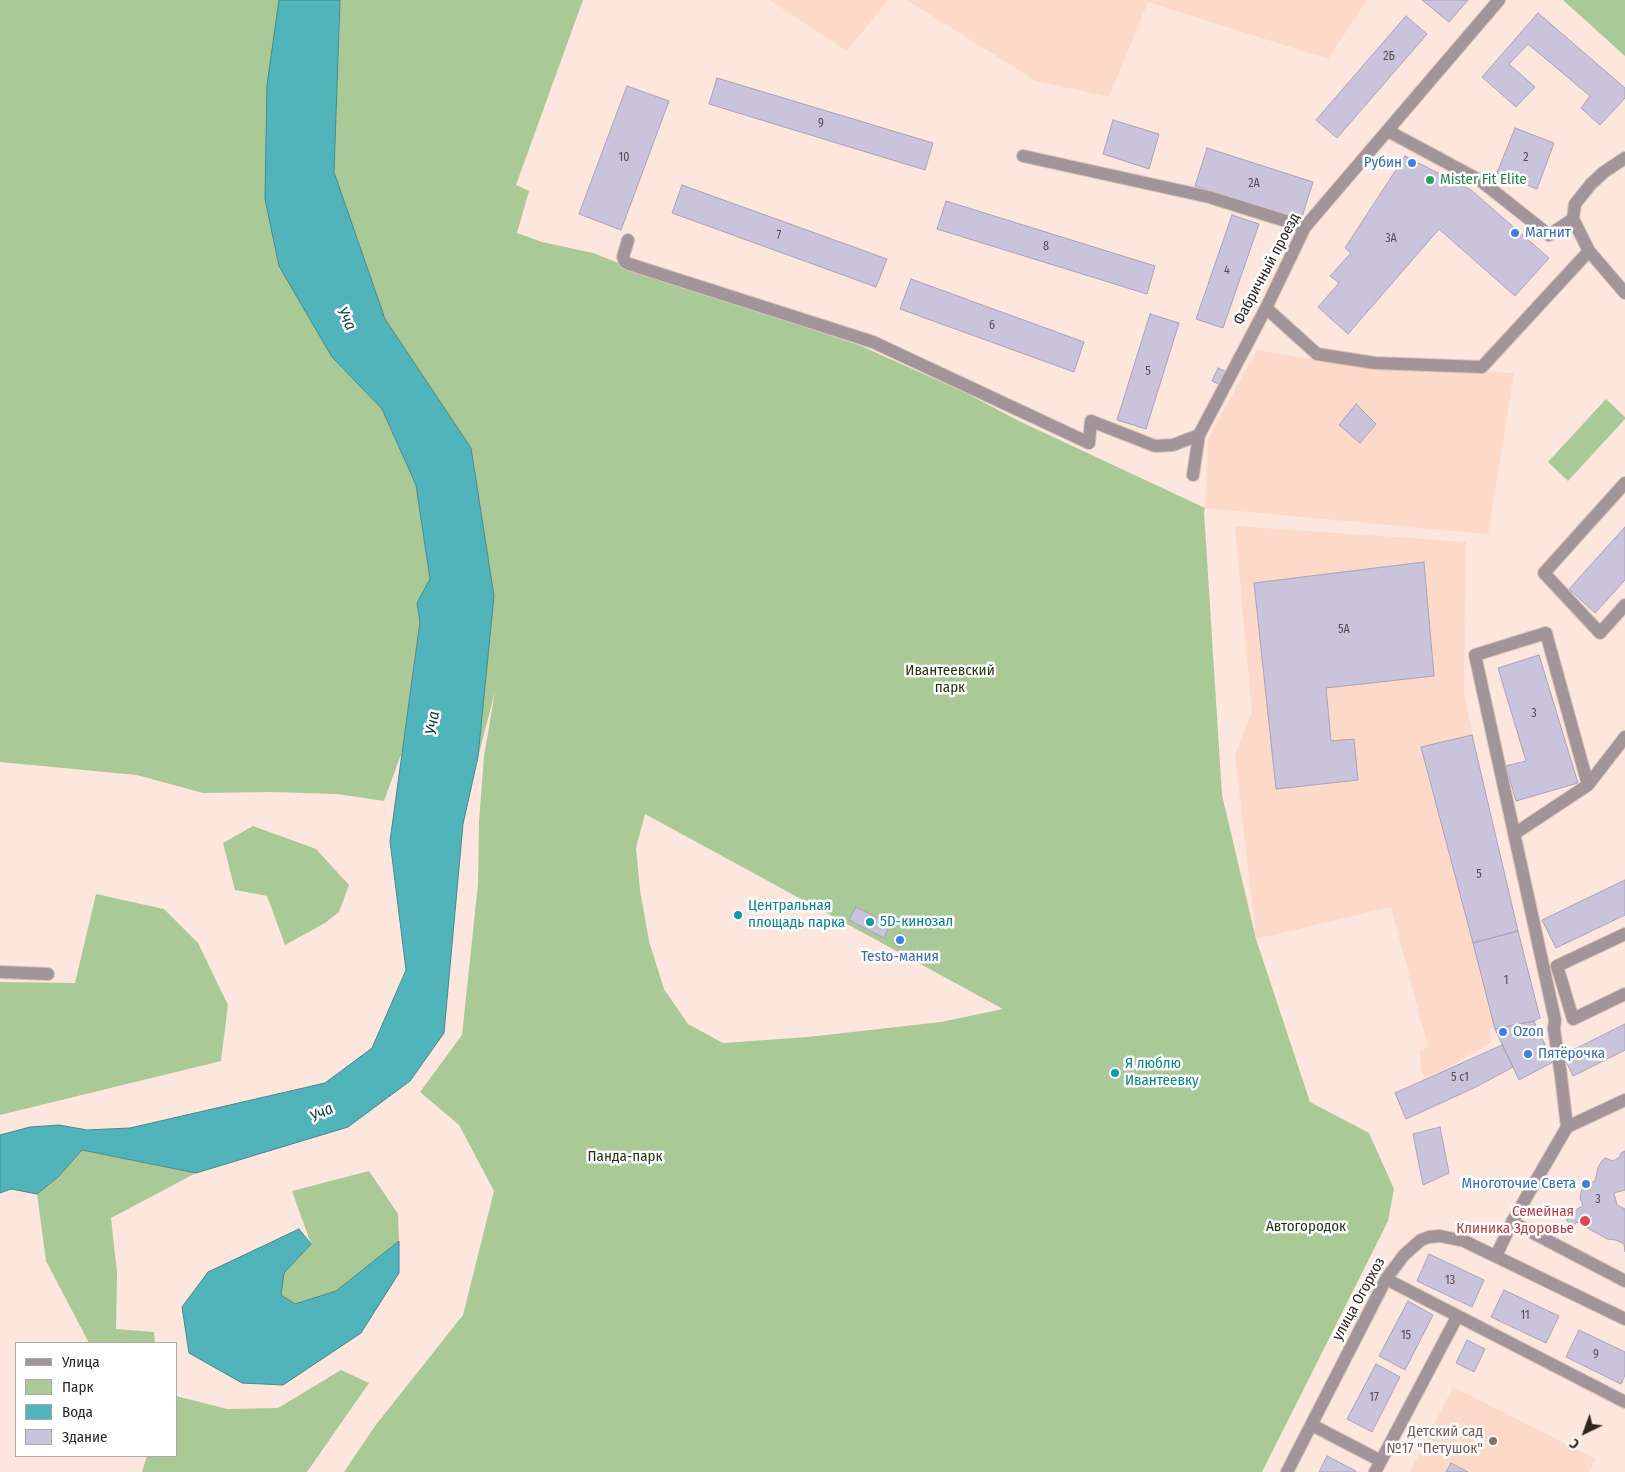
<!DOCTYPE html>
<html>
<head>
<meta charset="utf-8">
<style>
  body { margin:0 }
  #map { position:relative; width:1625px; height:1472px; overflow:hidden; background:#fde6dd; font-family:"Fira Sans Condensed",sans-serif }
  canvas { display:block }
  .legend { position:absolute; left:15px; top:1342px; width:162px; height:115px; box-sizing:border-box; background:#fff; border:1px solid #aca8a6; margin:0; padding:6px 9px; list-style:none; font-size:15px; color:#2f2521 }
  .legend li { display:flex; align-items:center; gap:10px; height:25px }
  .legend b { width:25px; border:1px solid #aca8a6 }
  .north { position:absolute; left:1560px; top:1407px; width:50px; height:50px; -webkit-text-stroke:4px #fff; paint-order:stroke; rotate:222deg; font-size:14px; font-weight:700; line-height:20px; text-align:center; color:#2f2521 }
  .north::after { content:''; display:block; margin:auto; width:18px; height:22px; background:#2f2521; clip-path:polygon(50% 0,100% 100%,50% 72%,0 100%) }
</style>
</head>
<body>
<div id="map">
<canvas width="1625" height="1472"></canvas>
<ul class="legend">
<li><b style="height:6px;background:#a2959a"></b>Улица</li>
<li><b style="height:14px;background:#a9c996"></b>Парк</li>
<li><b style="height:14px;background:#50b4ba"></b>Вода</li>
<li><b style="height:14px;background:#cac3dc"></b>Здание</li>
</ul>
<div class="north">С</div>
</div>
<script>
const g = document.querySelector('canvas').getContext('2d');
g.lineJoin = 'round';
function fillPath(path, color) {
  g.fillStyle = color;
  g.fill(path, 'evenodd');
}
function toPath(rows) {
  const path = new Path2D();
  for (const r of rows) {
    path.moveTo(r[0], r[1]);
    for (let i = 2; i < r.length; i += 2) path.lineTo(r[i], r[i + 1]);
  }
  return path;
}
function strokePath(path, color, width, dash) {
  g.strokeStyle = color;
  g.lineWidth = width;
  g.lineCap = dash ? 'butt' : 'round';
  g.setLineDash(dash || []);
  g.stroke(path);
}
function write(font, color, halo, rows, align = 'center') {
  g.font = font + ' "Fira Sans Condensed",sans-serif';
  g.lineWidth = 5;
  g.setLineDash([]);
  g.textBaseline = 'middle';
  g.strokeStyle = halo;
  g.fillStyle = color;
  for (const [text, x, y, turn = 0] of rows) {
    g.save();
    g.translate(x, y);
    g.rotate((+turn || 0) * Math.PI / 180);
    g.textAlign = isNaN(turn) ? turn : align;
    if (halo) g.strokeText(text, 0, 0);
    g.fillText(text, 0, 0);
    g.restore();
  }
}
fillPath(toPath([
  [769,0,888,0,847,51],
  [907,0,1367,0,1328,59,1148,2,1109,97,1036,81],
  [1257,350,1380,370,1514,373,1488,534,1205,508,1208,439],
  [1235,526,1466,542,1464,692,1483,789,1534,1020,1490,1029,1491,1043,1449,1067,1425,1078,1421,1069,1420,1050,1428,1047,1391,907,1256,939,1235,755,1252,712],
  [1453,1387,1595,1459,1589,1472,1410,1472]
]), '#fdd9ca');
fillPath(toPath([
  [0,0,279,0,267,85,332,357,382,409,416,485,430,579,417,603,420,622,403,749,384,801,337,794,271,792,203,793,137,775,0,762],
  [340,0,583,0,516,185,529,191,517,233,542,242,593,253,634,269,861,346,964,392,1019,421,1205,508,1204,512,1222,795,1256,939,1310,1102,1369,1133,1394,1189,1388,1221,1262,1472,344,1472,375,1426,463,1315,494,1191,459,1125,420,1092,462,1035,478,884,479,822,484,756,495,692,478,757,494,596,471,448,385,319,334,172],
  [645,814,1003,1009,941,1022,808,1037,723,1043,688,1024,664,989,649,941,640,890,636,848],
  [1563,0,1625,0,1625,56],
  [1606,399,1625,417,1625,419,1568,481,1548,462],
  [253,826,316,849,349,885,339,912,325,923,285,945,267,896,235,890,223,843],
  [96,894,164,909,198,943,228,1005,221,1061,0,1115,0,982,75,983],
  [82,1150,196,1173,111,1218,117,1273,116,1329,154,1332,155,1343,89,1343,46,1261,37,1194,58,1177],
  [369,1171,398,1214,399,1241,336,1291,295,1304,281,1295,284,1273,311,1244,292,1191],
  [341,1370,369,1383,307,1472,142,1472,147,1456,176,1456,176,1396,227,1409,278,1408]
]), '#a9c996');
const water = toPath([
  [279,0,340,0,334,172,385,319,471,448,494,596,478,757,463,824,444,1033,410,1081,348,1127,196,1173,82,1150,58,1177,37,1194,11,1189,0,1193,0,1135,30,1127,59,1125,87,1130,130,1128,325,1083,372,1048,406,970,390,841,420,622,417,603,430,579,416,485,382,409,332,357,279,266,265,199,267,85,279,0],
  [299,1229,311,1244,284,1273,281,1295,295,1304,336,1291,399,1241,399,1273,361,1333,283,1385,242,1383,189,1353,182,1307,208,1272,299,1229]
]);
fillPath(water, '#50b4ba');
strokePath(water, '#46898c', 1);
const building = toPath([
  [1422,0,1468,0,1449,22,1422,0],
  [1538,13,1625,88,1625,98,1600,125,1581,108,1590,96,1528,44,1509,64,1535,87,1516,107,1482,77,1538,13],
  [1406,16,1427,34,1337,138,1316,120,1406,16],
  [717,78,933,143,925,170,709,104,717,78],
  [627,86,669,101,621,230,579,214,627,86],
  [1113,120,1159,134,1149,169,1103,154,1113,120],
  [1515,128,1554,143,1537,189,1497,173,1515,128],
  [1207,148,1313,182,1301,220,1195,186,1207,148],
  [1405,156,1471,190,1549,258,1515,296,1439,229,1348,334,1318,307,1339,283,1330,276,1351,253,1345,248,1405,156],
  [682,185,887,259,876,287,672,213,682,185],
  [946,201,1155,266,1147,294,937,229,946,201],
  [1232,215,1259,224,1223,328,1196,319,1232,215],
  [911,279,1084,342,1074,372,900,309,911,279],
  [1150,314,1179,323,1146,429,1117,420,1150,314],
  [1218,368,1227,372,1221,385,1212,381,1218,368],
  [1356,404,1376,424,1360,443,1339,425,1356,404],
  [1625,527,1625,580,1595,613,1569,589,1625,527],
  [1424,562,1434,676,1326,688,1331,741,1354,739,1358,780,1276,789,1254,583,1424,562],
  [1539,655,1578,783,1516,801,1506,766,1526,761,1498,668,1539,655],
  [1472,735,1518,931,1473,943,1421,747,1472,735],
  [1625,880,1625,915,1556,948,1542,920,1625,880],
  [856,907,890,924,884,938,849,920,856,907],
  [1518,931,1540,1018,1534,1021,1495,1029,1473,943,1518,931],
  [900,933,906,937,900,947,894,943,900,933],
  [1534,1021,1553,1062,1519,1080,1495,1029,1534,1021],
  [1625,1024,1625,1050,1573,1076,1563,1055,1625,1024],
  [1502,1045,1513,1067,1476,1087,1406,1119,1395,1093,1502,1045],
  [1440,1127,1449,1173,1423,1185,1413,1134,1440,1127],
  [1625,1151,1625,1190,1614,1193,1617,1205,1625,1209,1625,1252,1624,1244,1616,1240,1607,1239,1577,1222,1572,1226,1567,1221,1567,1217,1574,1215,1573,1213,1577,1209,1583,1206,1580,1198,1581,1192,1583,1187,1595,1181,1598,1168,1601,1162,1605,1158,1613,1161,1620,1157,1621,1153,1625,1151],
  [1429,1254,1484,1280,1472,1307,1417,1281,1429,1254],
  [1504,1290,1559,1316,1546,1343,1491,1317,1504,1290],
  [1408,1301,1433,1315,1405,1370,1379,1356,1408,1301],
  [1579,1330,1625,1352,1625,1375,1621,1384,1566,1357,1579,1330],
  [1467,1340,1485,1349,1474,1372,1456,1363,1467,1340],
  [1376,1364,1400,1377,1372,1432,1347,1419,1376,1364],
  [1327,1456,1356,1471,1356,1472,1319,1472,1327,1456],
  [1451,1463,1468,1472,1446,1472,1451,1463]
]);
fillPath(building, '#cac3dc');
strokePath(building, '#a9a2ba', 1);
const minor = toPath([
  [1388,131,1481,181,1549,235,1573,219],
  [1023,156,1209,197,1305,227],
  [1625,158,1604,172,1591,184,1575,204,1573,219,1589,251,1625,293],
  [628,240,623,257,625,262,629,264,873,342,1089,443,1091,421,1155,446,1173,445,1199,435,1266,308,1305,227,1499,0],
  [1266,308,1317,354,1375,363,1482,367,1589,251],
  [1193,475,1199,435],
  [1625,483,1544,573,1600,633,1625,605],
  [1514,834,1588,785,1625,737],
  [1625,934,1557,966,1573,1019,1625,994],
  [0,972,48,974],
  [1567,1127,1625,1100],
  [1512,1222,1625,1281],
  [1496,1256,1512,1222,1567,1127,1561,1076,1554,1029,1555,1020,1475,655,1546,633,1588,785],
  [1386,1279,1625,1402],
  [1312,1425,1381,1461],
  [1287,1472,1386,1279,1404,1255,1421,1240,1429,1237,1440,1236,1464,1241,1625,1319],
  [1375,1472,1457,1317]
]);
strokePath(minor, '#d8c3bb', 14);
strokePath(minor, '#a2959a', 12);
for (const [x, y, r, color] of [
  [1412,163,5,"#3f7fe0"],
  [1430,180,5,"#2e9e5b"],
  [1515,233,5,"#3f7fe0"],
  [738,915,5,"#0f9aa8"],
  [870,922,5,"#0f9aa8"],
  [900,940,5,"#3f7fe0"],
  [1503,1032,5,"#3f7fe0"],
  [1528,1054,5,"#3f7fe0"],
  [1115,1073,5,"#0f9aa8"],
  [1586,1184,5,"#3f7fe0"],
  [1585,1221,6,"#e0444e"],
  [1493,1441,5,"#8d6e63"]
]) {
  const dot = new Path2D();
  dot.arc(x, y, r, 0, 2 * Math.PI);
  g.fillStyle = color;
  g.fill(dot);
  strokePath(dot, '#fff', 2);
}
write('12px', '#564c50', null, [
  ["2Б",1389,57],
  ["9",821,124],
  ["10",624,158],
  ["2",1526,158],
  ["2А",1254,184],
  ["7",779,236],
  ["3А",1391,239],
  ["8",1046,247],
  ["4",1227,271],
  ["6",992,326],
  ["5",1148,372],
  ["5А",1344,630],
  ["3",1534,714],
  ["5",1479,875],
  ["1",1506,981],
  ["5 с1",1460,1078],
  ["3",1598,1200],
  ["13",1450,1281],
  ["11",1525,1316],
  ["15",1406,1336],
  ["9",1596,1355],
  ["17",1374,1398]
]);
write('15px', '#366cbe', '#fff', [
  ["Рубин",1402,163,"right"],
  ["Магнит",1525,233],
  ["Testo-мания",900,957,"center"],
  ["Ozon",1513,1032],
  ["Пятёрочка",1538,1054],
  ["Многоточие Света",1576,1184,"right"]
], 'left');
write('15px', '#27864d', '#fff', [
  ["Mister Fit Elite",1440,180]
], 'left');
write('15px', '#2f2521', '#fff', [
  ["Фабричный проезд",1267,269,-62],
  ["улица Огорхоз",1359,1299,-61]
]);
write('15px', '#1e360b', '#fff', [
  ["Ивантеевский",950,671],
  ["парк",950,688],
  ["Панда-парк",625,1157],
  ["Автогородок",1306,1227]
]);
write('15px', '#0d838f', '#fff', [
  ["Центральная",748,906],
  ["площадь парка",748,923],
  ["5D-кинозал",880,922],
  ["Я люблю",1125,1064],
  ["Ивантеевку",1125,1081]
], 'left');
write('15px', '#be3a42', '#fff', [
  ["Семейная",1574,1212],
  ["Клиника Здоровье",1574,1229]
], 'right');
write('15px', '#785e54', '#fff', [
  ["Детский сад",1483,1432],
  ["№17 \"Петушок\"",1483,1449]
], 'right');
write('italic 16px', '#093a3d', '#fff', [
  ["Уча",346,319,63],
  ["Уча",433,723,-82],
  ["Уча",322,1113,-27]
]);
</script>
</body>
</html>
